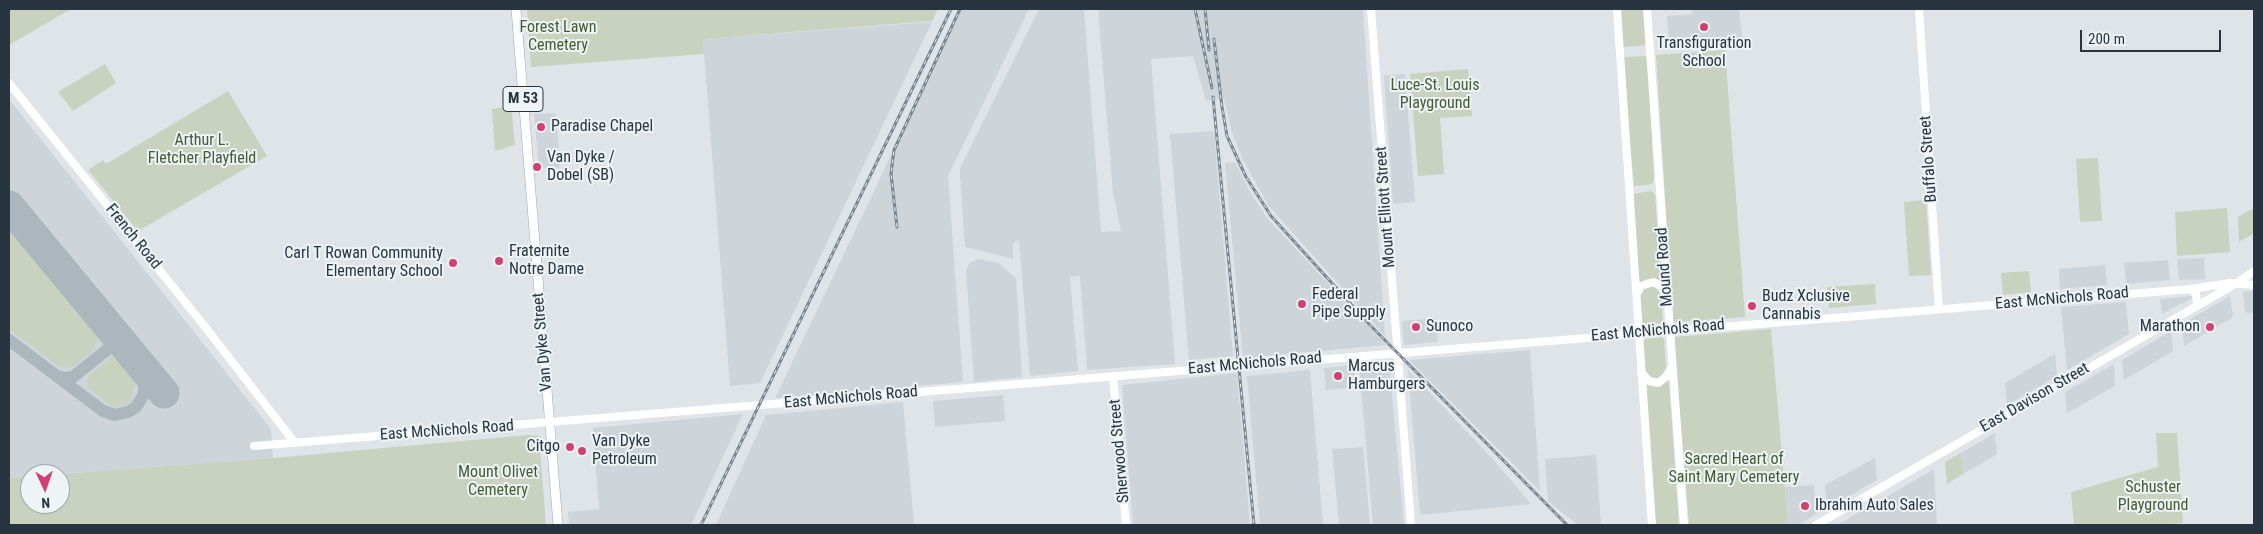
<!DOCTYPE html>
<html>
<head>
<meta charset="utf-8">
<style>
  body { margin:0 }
  #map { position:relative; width:2263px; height:534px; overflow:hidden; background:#dfe4e8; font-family:"Roboto Condensed",sans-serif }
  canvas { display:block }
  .frame { position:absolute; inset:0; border:10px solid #273540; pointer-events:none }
  .north { position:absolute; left:20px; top:464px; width:50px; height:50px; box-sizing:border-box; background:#eef3f6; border:1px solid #9ea7ad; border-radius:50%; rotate:177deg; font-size:14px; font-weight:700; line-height:20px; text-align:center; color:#273540 }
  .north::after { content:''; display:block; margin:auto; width:18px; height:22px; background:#d04171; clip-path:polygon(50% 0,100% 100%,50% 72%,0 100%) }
  .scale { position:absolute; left:2080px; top:30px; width:141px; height:22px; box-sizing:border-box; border:2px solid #273540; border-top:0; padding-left:6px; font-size:15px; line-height:18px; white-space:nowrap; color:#273540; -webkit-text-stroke:4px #eef3f6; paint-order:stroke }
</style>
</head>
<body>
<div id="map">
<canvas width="2263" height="534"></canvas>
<div class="frame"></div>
<div class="north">N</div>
<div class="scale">200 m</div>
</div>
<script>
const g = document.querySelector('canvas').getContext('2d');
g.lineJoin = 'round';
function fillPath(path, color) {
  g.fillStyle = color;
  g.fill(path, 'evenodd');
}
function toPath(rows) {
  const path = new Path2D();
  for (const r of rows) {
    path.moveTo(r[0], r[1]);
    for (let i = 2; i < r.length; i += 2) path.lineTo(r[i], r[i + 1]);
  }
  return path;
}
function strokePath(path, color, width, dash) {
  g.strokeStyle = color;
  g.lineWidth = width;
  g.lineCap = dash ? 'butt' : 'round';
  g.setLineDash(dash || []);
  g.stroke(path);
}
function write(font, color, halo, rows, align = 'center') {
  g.font = font + ' "Roboto Condensed",sans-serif';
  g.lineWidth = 4;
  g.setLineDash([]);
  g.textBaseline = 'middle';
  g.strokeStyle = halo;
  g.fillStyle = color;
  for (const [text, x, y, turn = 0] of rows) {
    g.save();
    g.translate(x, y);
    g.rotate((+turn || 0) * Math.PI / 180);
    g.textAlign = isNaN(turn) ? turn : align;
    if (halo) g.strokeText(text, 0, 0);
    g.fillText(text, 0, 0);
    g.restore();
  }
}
fillPath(toPath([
  [961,9,1029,9,948,176,963,382,775,398],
  [1039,9,1084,9,1101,232,1121,231,1113,193,1098,9,1363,9,1385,336,1268,205,1243,160,1231,130,1224,98,1206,101,1193,56,1151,59,1175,364,1087,370,1080,276,1070,277,1078,371,1030,376,1019,240,1013,243,1013,259,965,247,960,174,960,168],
  [1691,9,1739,9,1742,38,1669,44,1667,16,1692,14],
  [932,22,760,383,730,386,703,39],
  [1405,74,1415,202,1393,204,1384,76],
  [9,99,271,429,273,458,58,474,30,474,30,476,9,478],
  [556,113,560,167,539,169,534,114],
  [1214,131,1233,356,1189,360,1170,134],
  [1235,162,1249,190,1267,218,1386,345,1243,358,1225,163],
  [2204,258,2205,279,2179,280,2177,259],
  [978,259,999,263,1016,278,1022,377,974,382,966,270,970,263],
  [2168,260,2170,280,2126,284,2124,263],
  [2105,265,2107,285,2060,289,2059,269],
  [2254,291,2254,312,2245,313,2243,292],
  [2191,296,2192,298,2162,314,2160,299],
  [2230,296,2233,317,2184,346,2182,324],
  [2126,302,2129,334,2067,370,2061,307],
  [1436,318,1438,342,1404,345,1402,321],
  [2171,331,2173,351,2124,380,2122,360],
  [1530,350,1540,491,1409,360],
  [2055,354,2057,376,2007,405,2005,383],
  [1389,363,1404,525,1373,525,1359,366],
  [2114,364,2115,386,2067,413,2065,392],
  [1354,365,1356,387,1326,390,1324,368],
  [1310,370,1323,525,1260,525,1247,376],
  [1408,370,1491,457,1531,504,1420,515],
  [1237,373,1250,525,1133,525,1122,385],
  [1003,395,1005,421,935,427,933,401],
  [903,402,914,525,716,525,766,415],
  [743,414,691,525,569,525,568,512,599,509,593,428],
  [1995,433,1997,454,1963,474,1961,453],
  [1363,447,1370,525,1339,525,1332,449],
  [1596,455,1601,525,1578,525,1548,501,1545,459],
  [1875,458,1877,480,1827,509,1825,485],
  [1934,469,1937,525,1837,525,1893,493],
  [1814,485,1816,514,1798,525,1788,525,1785,487]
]), '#cdd4da');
fillPath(toPath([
  [9,9,71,9,9,45],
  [527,9,938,9,932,21,703,39,704,54,531,67],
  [1620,9,1645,9,1647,45,1623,47],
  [1725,50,1745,317,1673,322,1656,55],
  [1648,56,1654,179,1652,184,1634,186,1623,57],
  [105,64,116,83,73,111,58,92],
  [1468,69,1472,116,1440,118,1444,174,1418,176,1410,74],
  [228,91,267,156,138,231,88,170,103,160,106,164],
  [511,106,515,145,495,151,492,109],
  [2098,158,2102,221,2080,222,2076,159],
  [1651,191,1655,194,1661,279,1659,281,1647,279,1638,284,1633,194],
  [1926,200,1931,275,1909,276,1904,202],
  [2227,208,2230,252,2177,256,2175,212],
  [2254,208,2254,233,2239,242,2238,217],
  [9,223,90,319,97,335,97,340,92,351,73,367,60,367,9,329],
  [2029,271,2031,292,2003,295,2001,273],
  [1649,284,1657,287,1661,292,1663,323,1642,325,1640,290],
  [1875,284,1876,304,1829,308,1827,287],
  [1771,329,1788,525,1689,525,1674,337],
  [1661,337,1664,339,1666,368,1660,378,1656,379,1645,375,1642,340],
  [117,353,131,370,135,383,131,401,120,407,110,405,87,386,90,375],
  [1669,380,1679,525,1656,525,1652,506,1646,383],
  [2156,433,2177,433,2183,523,2147,525,2074,525,2071,492,2158,467],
  [528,435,539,436,546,525,9,525,9,478,30,476,30,504,60,504,60,474,273,458],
  [1961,453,1963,474,1947,484,1945,462]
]), '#c8d2bf');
strokePath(toPath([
  [9,208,13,210],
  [9,340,103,411,115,415,128,412,136,407,144,394,144,373,138,361],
  [57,376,64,378,73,377,108,349,113,341,110,327]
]), '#acb6bd', 12);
strokePath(toPath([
  [9,206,164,393]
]), '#acb6bd', 31);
const primary = toPath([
  [516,9,558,525]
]);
strokePath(primary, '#9eabb4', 10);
strokePath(toPath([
  [1371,9,1411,525],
  [1617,9,1652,525],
  [1647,9,1684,525],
  [1919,9,1939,309],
  [9,83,206,328,295,443],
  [2191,289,2196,294,2197,305],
  [1637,294,1641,286,1654,282,1661,287,1666,295],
  [1641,372,1649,381,1658,383,1666,377,1671,369],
  [1113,376,1126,525],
  [254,446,2191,289,2230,283,2254,285],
  [1816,525,2237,283,2254,271]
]), '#fff', 8);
strokePath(primary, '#fff', 9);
const rail = toPath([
  [1195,9,1212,88],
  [1205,9,1209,50],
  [1214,39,1222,107,1227,136,1246,177,1271,216,1369,324,1567,525],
  [1213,97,1254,525],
  [897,227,891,174,894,150,960,9],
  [701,525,951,9]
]);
strokePath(rail, '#788792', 3);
strokePath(rail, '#eef3f6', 1, [4]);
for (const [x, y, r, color] of [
  [1704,27,5,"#d04171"],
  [541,127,5,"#d04171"],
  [537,167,5,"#d04171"],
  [499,261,5,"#d04171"],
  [453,263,5,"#d04171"],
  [1302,304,5,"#d04171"],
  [1752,306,5,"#d04171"],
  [1416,327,5,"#d04171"],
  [2210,327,5,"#d04171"],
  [1338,376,5,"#d04171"],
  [570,447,5,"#d04171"],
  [582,451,5,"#d04171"],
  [1805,506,5,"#d04171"]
]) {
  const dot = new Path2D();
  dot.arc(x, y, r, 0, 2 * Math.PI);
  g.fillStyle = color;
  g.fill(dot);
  strokePath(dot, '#eef3f6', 2);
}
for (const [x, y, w] of [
  [523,99,40]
]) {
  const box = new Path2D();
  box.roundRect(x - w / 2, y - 12.5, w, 25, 4);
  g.fillStyle = '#eef3f6';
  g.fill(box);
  strokePath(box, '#273540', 1);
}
write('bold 15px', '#273540', null, [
  ["M 53",523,99]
]);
write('16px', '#435c34', '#eef3f6', [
  ["Forest Lawn",558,28],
  ["Cemetery",558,46],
  ["Luce-St. Louis",1435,86],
  ["Playground",1435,104],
  ["Arthur L.",202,141],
  ["Fletcher Playfield",202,159],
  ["Sacred Heart of",1734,460],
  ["Saint Mary Cemetery",1734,478],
  ["Mount Olivet",498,473],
  ["Cemetery",498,491],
  ["Schuster",2153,488],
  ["Playground",2153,506]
]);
write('16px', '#273540', '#eef3f6', [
  ["Transfiguration",1704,44,"center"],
  ["School",1704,62,"center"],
  ["Paradise Chapel",551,127],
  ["Van Dyke /",547,158],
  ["Dobel (SB)",547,176],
  ["Fraternite",509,252],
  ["Notre Dame",509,270],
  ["Carl T Rowan Community",443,254,"right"],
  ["Elementary School",443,272,"right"],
  ["Federal",1312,295],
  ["Pipe Supply",1312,313],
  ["Budz Xclusive",1762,297],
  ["Cannabis",1762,315],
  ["Sunoco",1426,327],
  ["Marathon",2200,327,"right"],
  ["Marcus",1348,367],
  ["Hamburgers",1348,385],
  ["Van Dyke",592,442],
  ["Petroleum",592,460],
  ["Citgo",560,447,"right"],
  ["Ibrahim Auto Sales",1815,506]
], 'left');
write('16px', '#273540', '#eef3f6', [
  ["Buffalo Street",1929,159,-94],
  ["Mount Elliott Street",1386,207,-94],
  ["French Road",133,237,51],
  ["Mound Road",1665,267,-94],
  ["East McNichols Road",2062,299,-5],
  ["East McNichols Road",1658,331,-5],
  ["Van Dyke Street",543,342,-95],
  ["East McNichols Road",1255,364,-5],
  ["East McNichols Road",851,398,-5],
  ["East Davison Street",2035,398,-30],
  ["East McNichols Road",447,431,-4],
  ["Sherwood Street",1120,451,-95]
]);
</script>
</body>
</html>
